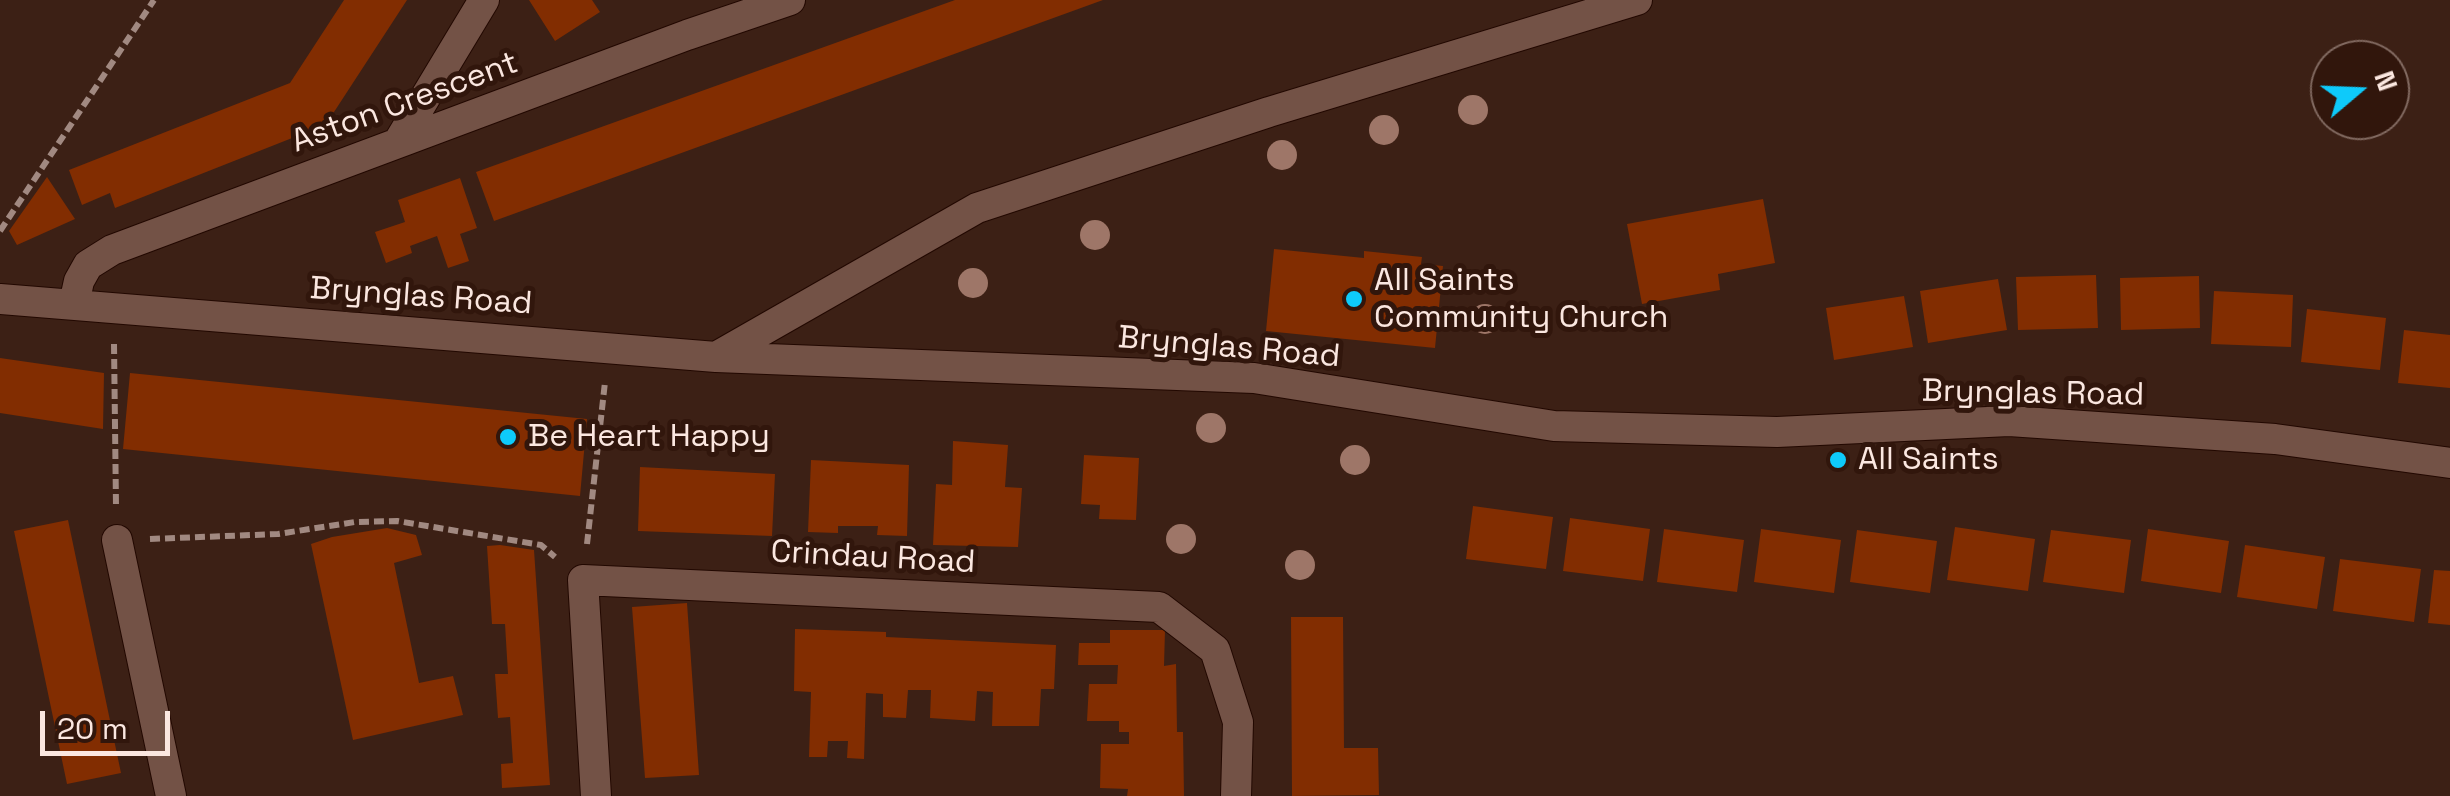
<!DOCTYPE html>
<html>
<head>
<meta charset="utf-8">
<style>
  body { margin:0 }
  #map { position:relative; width:2450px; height:796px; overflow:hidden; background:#3c2015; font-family:"Space Grotesk",sans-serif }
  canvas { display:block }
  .north { position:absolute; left:2310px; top:40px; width:100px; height:100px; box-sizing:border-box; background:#31160c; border:2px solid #826a61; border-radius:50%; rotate:71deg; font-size:28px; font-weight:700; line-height:40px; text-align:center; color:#fbe7e0 }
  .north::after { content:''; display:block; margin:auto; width:35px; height:45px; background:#0ecafa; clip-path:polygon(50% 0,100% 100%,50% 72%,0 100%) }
  .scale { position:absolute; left:40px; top:711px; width:130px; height:45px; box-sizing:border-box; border:5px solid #fbe7e0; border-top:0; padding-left:12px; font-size:30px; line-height:35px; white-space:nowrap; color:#fbe7e0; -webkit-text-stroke:8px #31160c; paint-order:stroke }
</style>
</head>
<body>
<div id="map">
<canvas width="2450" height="796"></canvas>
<div class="north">N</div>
<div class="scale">20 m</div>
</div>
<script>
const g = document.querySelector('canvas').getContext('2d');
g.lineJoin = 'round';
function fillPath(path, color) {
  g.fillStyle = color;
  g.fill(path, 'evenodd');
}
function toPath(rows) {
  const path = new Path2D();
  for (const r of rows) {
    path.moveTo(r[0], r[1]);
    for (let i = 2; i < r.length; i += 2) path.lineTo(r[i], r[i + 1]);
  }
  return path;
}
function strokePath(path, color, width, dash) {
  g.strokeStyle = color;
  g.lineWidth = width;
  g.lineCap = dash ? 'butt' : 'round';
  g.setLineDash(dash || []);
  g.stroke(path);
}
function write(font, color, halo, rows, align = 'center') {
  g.font = font + ' "Space Grotesk",sans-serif';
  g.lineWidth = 10;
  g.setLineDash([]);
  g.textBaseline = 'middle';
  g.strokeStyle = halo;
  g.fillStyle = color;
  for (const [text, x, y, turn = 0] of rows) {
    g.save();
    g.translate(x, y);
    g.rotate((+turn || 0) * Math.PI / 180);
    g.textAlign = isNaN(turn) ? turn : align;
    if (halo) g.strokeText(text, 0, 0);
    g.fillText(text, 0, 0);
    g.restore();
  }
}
fillPath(toPath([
  [344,0,407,0,334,112,320,127,115,208,110,193,82,205,69,170,290,83],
  [529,0,592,0,600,12,555,41],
  [955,0,1103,0,494,221,476,172],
  [47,177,75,219,17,245,9,231],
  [460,178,477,228,460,234,469,261,448,268,437,236,410,246,412,253,386,263,375,232,405,222,398,200],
  [1763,199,1775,263,1718,274,1720,290,1642,304,1627,224],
  [1274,249,1364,258,1364,251,1422,257,1421,264,1443,266,1435,348,1266,331],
  [2096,275,2098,328,2018,330,2016,277],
  [2199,276,2200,328,2121,330,2120,278],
  [1998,279,2007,330,1928,343,1920,291],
  [2214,291,2293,295,2291,347,2211,344],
  [1904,296,1913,347,1834,360,1826,308],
  [2307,309,2386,318,2380,370,2301,362],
  [2404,330,2450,335,2450,388,2398,383],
  [0,358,104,373,103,429,0,413],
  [130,373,587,419,580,496,123,449],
  [953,441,1008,445,1005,487,1022,488,1018,547,933,545,936,484,952,485],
  [1084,455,1139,458,1136,520,1099,519,1100,505,1081,504],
  [811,460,909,465,907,536,877,535,878,526,838,526,838,533,808,532],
  [640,467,775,474,772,536,638,531],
  [1473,506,1553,517,1546,569,1466,559],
  [1570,518,1650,529,1643,581,1563,571],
  [68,520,121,773,67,784,14,531],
  [1955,527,2035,539,2028,591,1947,580],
  [387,528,416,535,422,555,394,563,419,683,453,676,463,715,353,740,311,544,332,537],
  [1664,529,1744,540,1737,592,1657,582],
  [1761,529,1841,540,1834,593,1754,582],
  [2148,529,2229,541,2221,593,2141,581],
  [1857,530,1937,541,1930,593,1850,582],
  [2051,530,2131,540,2124,593,2043,582],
  [500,545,534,550,550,785,502,788,501,764,513,763,510,717,498,718,495,674,508,674,505,624,492,624,487,546],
  [2245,545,2325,557,2317,609,2237,597],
  [2340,559,2421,569,2414,622,2333,611],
  [2434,570,2450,571,2450,625,2428,623],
  [687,603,699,775,645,778,632,607],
  [1291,617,1343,617,1344,748,1378,748,1379,795,1292,796],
  [795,629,886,632,886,637,1056,645,1054,689,1041,689,1039,726,992,726,993,692,977,691,975,721,930,718,931,690,908,690,906,718,883,717,883,694,866,693,864,759,847,758,848,741,828,741,827,757,809,757,811,692,794,691],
  [1110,630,1165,630,1164,666,1176,664,1177,732,1183,732,1184,796,1127,796,1128,789,1100,788,1101,744,1129,744,1129,732,1119,732,1119,721,1087,721,1089,684,1117,684,1118,665,1078,665,1079,643,1110,643]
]), '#822d01');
const minor = toPath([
  [399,141,484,0],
  [0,299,716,357,1254,378,1554,426,1777,432,2009,421,2275,439,2450,463],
  [74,304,79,281,88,265,112,250,687,35,790,0],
  [716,357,977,208,1269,112,1637,0],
  [117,540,171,796],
  [596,796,583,580,1159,607,1215,650,1238,722,1236,796]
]);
strokePath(minor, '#220801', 32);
strokePath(toPath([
  [0,231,154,0],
  [114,344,116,506],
  [150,539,278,534,355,522,397,521,541,545,555,557],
  [587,544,605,382]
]), '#a18981', 6, [10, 5]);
strokePath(minor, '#735246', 30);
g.fillStyle = '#9e7668';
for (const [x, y] of [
  [1473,110],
  [1384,130],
  [1282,155],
  [1095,235],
  [973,283],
  [1485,319],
  [1211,428],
  [1355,460],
  [1181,539],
  [1300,565]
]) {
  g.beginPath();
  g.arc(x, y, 15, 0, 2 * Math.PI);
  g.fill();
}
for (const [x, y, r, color] of [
  [1354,299,10,"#0ecafa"],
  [508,437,10,"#0ecafa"],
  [1838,460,10,"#0ecafa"]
]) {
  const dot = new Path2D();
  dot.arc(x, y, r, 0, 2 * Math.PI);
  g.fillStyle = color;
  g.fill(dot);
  strokePath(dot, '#31160c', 4);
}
write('32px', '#fbe7e0', '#31160c', [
  ["Aston Crescent",405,103,-20],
  ["Brynglas Road",421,297,4],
  ["Brynglas Road",1229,348,5],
  ["Brynglas Road",2033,394,1],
  ["Crindau Road",873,558,3]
]);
write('32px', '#fbe7e0', '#31160c', [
  ["All Saints",1374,281],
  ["Community Church",1374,318],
  ["Be Heart Happy",528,437],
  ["All Saints",1858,460]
], 'left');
</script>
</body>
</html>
